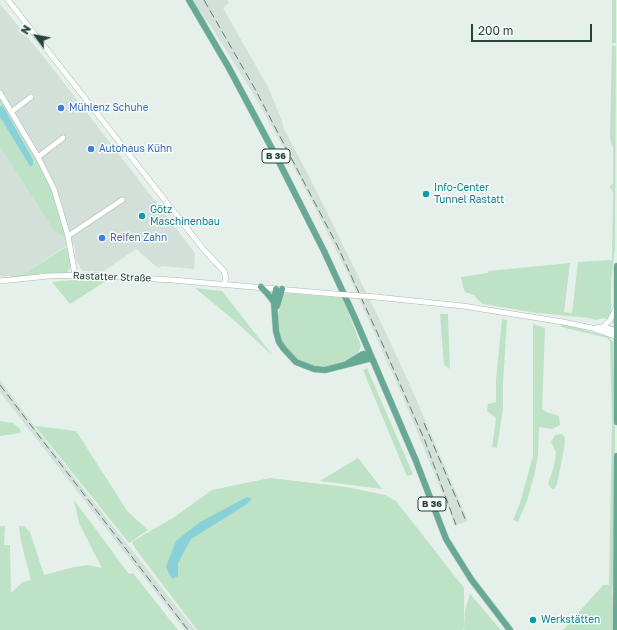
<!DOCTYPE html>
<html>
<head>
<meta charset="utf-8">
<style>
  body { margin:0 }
  #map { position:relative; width:617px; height:630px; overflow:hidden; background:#e5f0ea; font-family:"Golos Text",sans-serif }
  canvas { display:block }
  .north { position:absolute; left:16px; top:16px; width:40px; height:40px; -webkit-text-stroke:3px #f7fbf9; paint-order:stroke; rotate:302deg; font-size:11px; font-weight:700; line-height:16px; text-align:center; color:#224439 }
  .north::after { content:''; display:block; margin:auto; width:14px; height:18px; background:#224439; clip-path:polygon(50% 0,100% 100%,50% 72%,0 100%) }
  .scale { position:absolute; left:471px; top:24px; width:121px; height:18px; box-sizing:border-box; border:2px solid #224439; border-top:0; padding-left:5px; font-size:12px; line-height:14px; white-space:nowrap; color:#224439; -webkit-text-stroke:3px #f7fbf9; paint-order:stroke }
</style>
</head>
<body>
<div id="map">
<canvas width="617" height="630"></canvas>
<div class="north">N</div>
<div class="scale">200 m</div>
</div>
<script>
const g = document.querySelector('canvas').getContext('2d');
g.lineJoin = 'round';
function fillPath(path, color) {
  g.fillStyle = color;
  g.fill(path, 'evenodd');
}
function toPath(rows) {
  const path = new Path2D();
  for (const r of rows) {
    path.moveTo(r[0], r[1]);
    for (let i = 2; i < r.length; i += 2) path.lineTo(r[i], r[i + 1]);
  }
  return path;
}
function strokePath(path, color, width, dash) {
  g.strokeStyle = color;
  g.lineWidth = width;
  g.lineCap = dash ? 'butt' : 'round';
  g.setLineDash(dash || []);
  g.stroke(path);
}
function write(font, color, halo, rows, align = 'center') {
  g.font = font + ' "Golos Text",sans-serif';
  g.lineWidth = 3;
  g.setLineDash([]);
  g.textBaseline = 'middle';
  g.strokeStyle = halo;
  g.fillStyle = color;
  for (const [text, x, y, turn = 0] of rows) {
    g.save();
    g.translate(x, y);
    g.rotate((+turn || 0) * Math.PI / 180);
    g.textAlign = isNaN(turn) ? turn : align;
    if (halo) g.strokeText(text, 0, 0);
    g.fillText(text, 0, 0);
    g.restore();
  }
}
fillPath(toPath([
  [192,0,227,0,229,3,223,8,268,87,282,121,283,127,315,188,387,335,414,394,468,521,454,526,450,512,405,402,348,274,316,210,283,146,254,95,207,20,205,21],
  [0,4,47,61,195,253,194,269,163,266,158,268,136,249,104,271,82,271,76,260,74,245,66,246,24,274,0,277],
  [0,380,37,430,195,630,185,630,0,392]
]), '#d3e0d9');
fillPath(toPath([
  [612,0,616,0,616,43,612,43],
  [612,45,616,46,615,247,611,281,611,315,608,320,605,318,595,320,590,318,537,313,483,304,479,301,474,295,465,292,463,287,461,277,488,273,488,271,570,263,564,312,572,313,578,262,612,260,613,192,610,187,613,183,613,147,611,142,610,137],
  [0,96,43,170,52,191,65,230,64,237,54,230,0,146],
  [66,247,68,248,71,266,67,273,42,273,35,275,10,278,10,276,24,274],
  [73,280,106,281,70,304,52,282],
  [195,288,222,291,273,356,235,321],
  [288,293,343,298,361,346,358,354,349,361,320,368,297,360,285,347,279,333,278,315,281,302,284,294],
  [440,314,448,314,450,369,444,365],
  [502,319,507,320,503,383,503,408,497,448,492,447,496,418,487,411,488,404,496,402,496,380],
  [533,324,545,328,542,409,546,412,559,416,560,425,552,429,539,427,538,456,534,476,527,501,518,522,513,520,520,503,533,456],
  [561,324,607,336,611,339,613,343,615,427,614,570,612,591,614,630,563,630,603,585,609,585,612,422,610,342,608,338,561,327],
  [367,368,413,474,407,476,363,370],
  [0,421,13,423,18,427,21,431,20,433,0,436],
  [35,426,76,431,128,512,148,530,129,543],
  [562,434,565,437,564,449,557,484,555,488,552,489,548,484,554,466,556,452,551,442,555,435],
  [358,458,382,489,320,481],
  [270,478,346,487,385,495,396,501,464,588,464,627,463,630,197,630,135,548,132,542,150,531,173,518,212,490],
  [74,500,129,574,133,573,178,630,0,630,0,526,5,526,4,545,10,545,11,593,23,582,31,580,21,542,19,526,24,526,30,532,44,575,74,567,88,565,102,568,79,523],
  [470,594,501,630,464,630,465,610]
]), '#bde2c5');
fillPath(toPath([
  [0,106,3,106,33,160,33,164,32,166,30,166,0,117],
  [247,497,252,499,247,504,191,539,178,563,178,576,172,579,166,567,176,541,200,522]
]), '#89d1d9');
const minor = toPath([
  [8,0,204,250,224,271,226,278,224,284],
  [0,93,38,157,54,189,68,236,75,275],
  [11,112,31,97],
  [38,157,63,138],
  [68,236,122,200],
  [0,281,48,276,88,275,172,280,335,294],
  [376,297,463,306,563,322,592,328,617,337],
  [603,327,610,320,616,308],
  [595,328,603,327,617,331]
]);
const major = toPath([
  [189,0,229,68,278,160,324,251,354,316,416,461,446,539,471,579,510,630],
  [617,266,617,422],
  [261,287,267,293,274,302],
  [276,289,274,302,276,331,279,342,284,349,296,362,314,369,325,370,372,358],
  [277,306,282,289],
  [348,363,363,354,370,354],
  [616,630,617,456]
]);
strokePath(minor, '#a7b9b1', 6);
strokePath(major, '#c1cbc8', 7);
strokePath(minor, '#fff', 5);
strokePath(major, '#66a995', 6);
strokePath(toPath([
  [204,0,255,89,337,245,382,343,425,441,456,525],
  [0,385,188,630],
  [424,423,466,521]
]), '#5d7f74', 1, [8, 4]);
const minorBridge = toPath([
  [335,294,376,297]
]);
strokePath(minorBridge, '#a7b9b1', 6, []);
strokePath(minorBridge, '#fff', 5);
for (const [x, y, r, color] of [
  [61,108,4,"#3f7fe0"],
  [91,149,4,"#3f7fe0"],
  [426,194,4,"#0f9aa8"],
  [142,216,4,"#0f9aa8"],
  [102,238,4,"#3f7fe0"],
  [533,620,4,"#0f9aa8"]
]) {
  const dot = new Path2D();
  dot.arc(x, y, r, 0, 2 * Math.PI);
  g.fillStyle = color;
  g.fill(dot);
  strokePath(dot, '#f7fbf9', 1.5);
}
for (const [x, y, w] of [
  [276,156,28],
  [432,504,28]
]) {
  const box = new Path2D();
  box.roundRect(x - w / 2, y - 7, w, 14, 3);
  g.fillStyle = '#f7fbf9';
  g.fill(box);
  strokePath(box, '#224439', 1);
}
write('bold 9px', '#224439', null, [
  ["B 36",276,156],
  ["B 36",432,504]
]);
write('10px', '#366cbe', '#f7fbf9', [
  ["Mühlenz Schuhe",69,108],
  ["Autohaus Kühn",99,149],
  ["Reifen Zahn",110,238]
], 'left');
write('10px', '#0d838f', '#f7fbf9', [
  ["Info-Center",434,188],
  ["Tunnel Rastatt",434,200],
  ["Götz",150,210],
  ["Maschinenbau",150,222],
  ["Werkstätten",541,620]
], 'left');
write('10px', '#224439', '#f7fbf9', [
  ["Rastatter Straße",112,277,2]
]);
</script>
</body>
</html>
